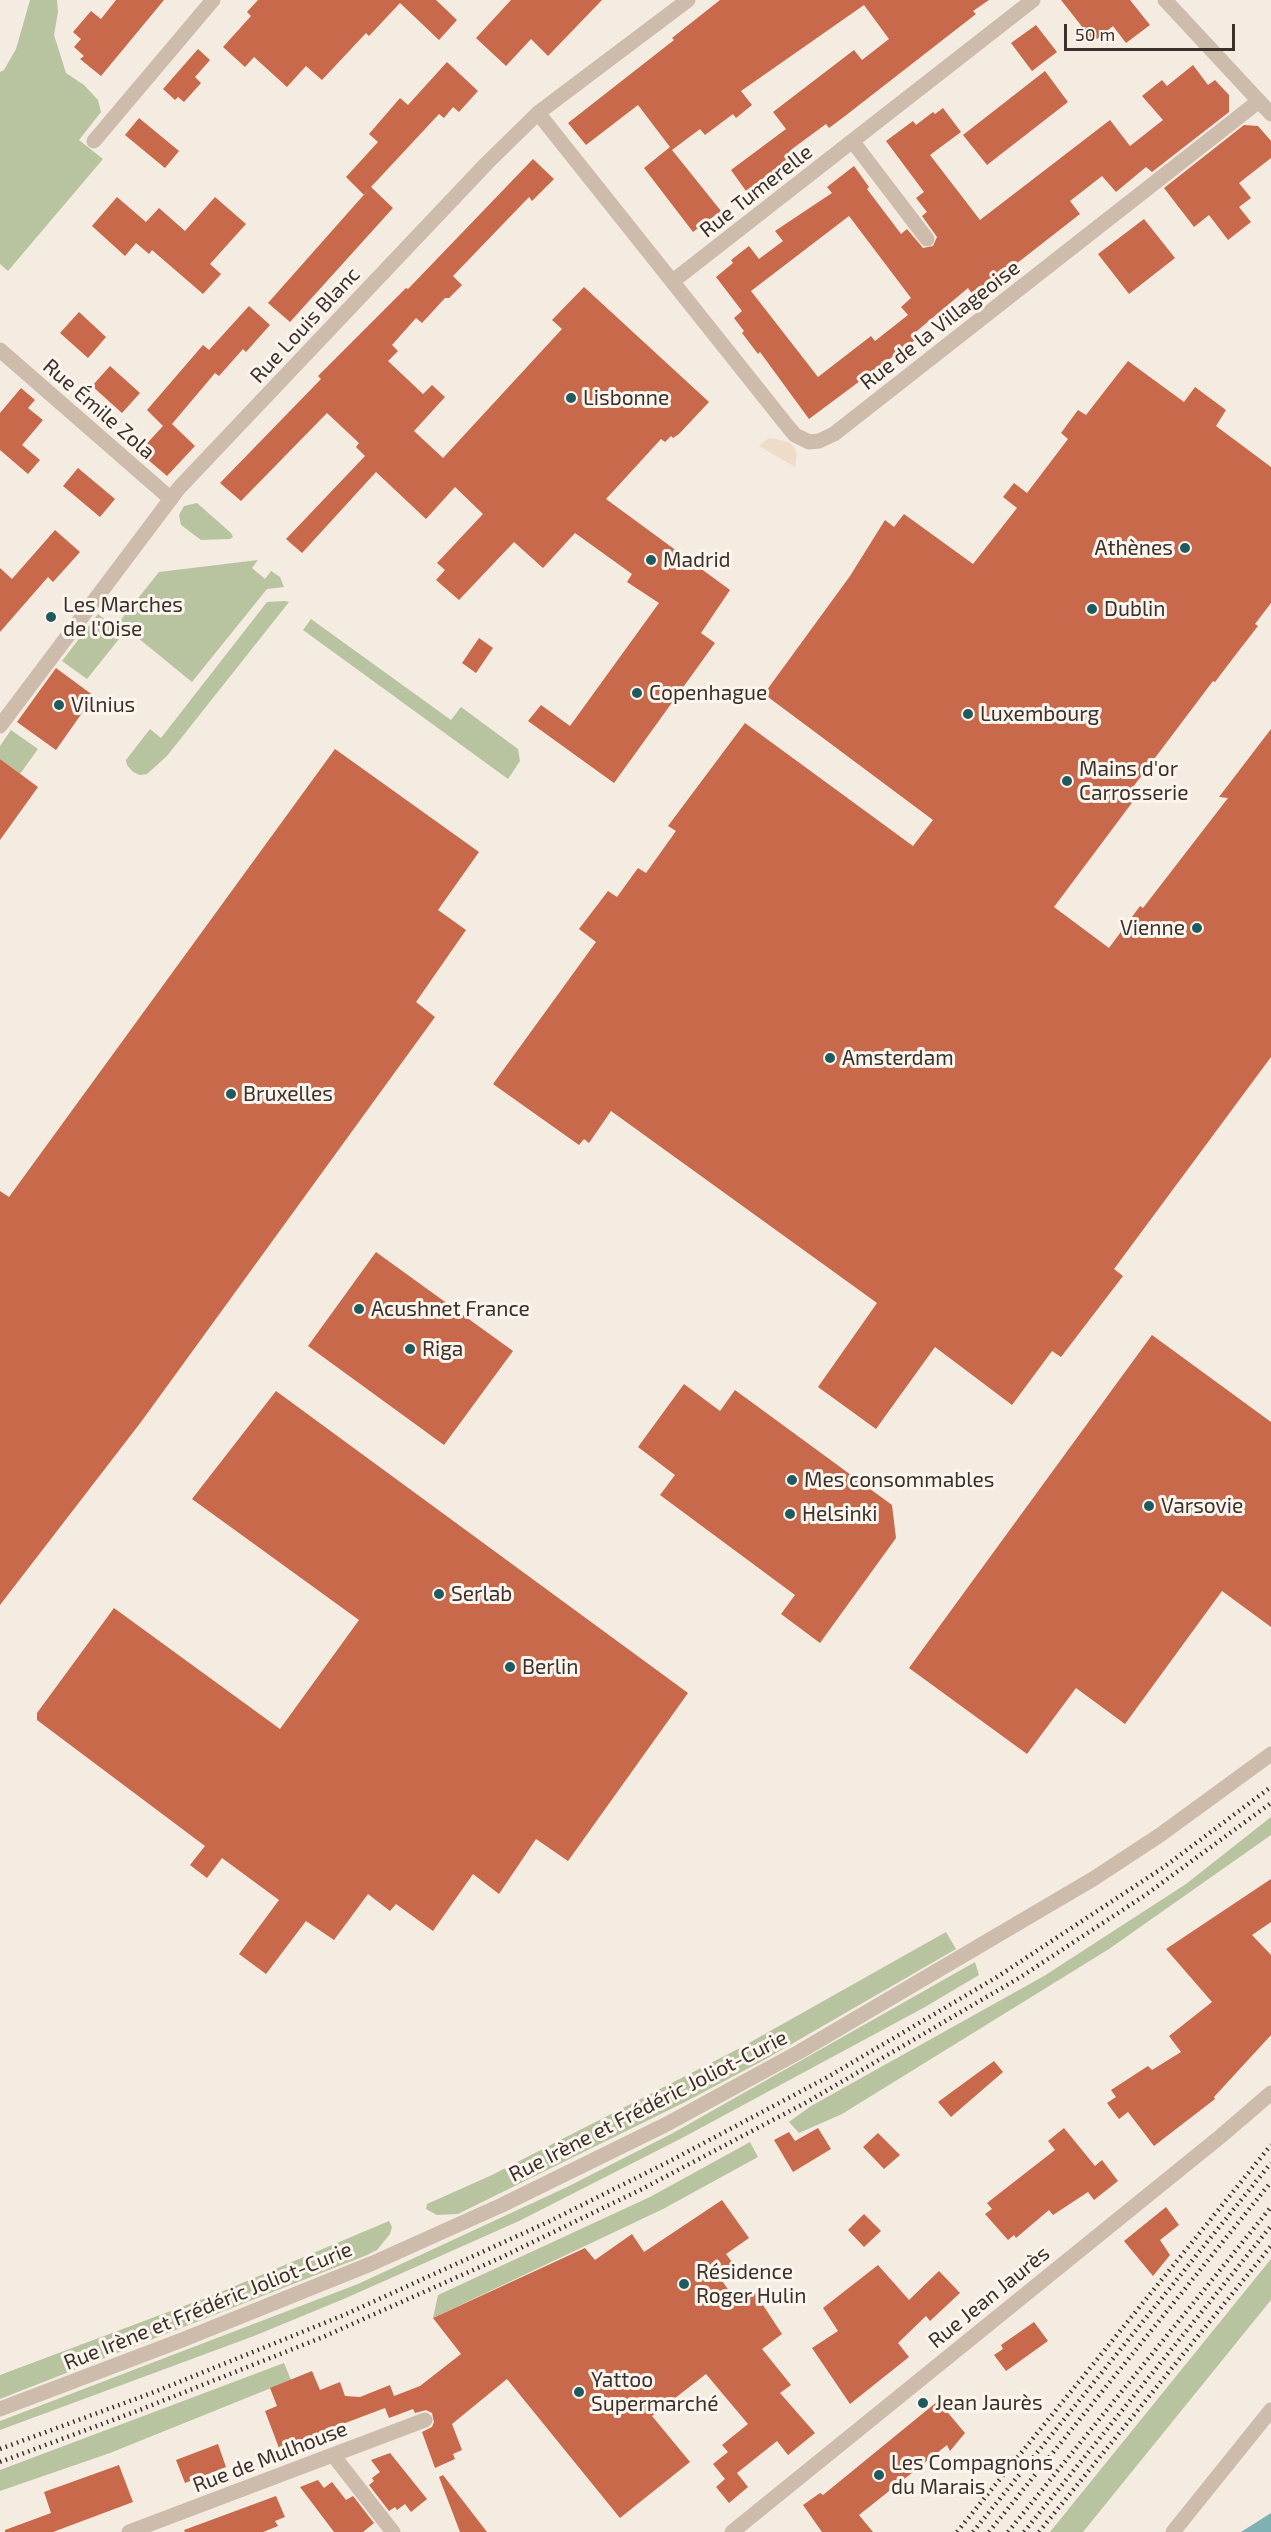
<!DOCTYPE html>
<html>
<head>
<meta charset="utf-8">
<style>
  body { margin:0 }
  #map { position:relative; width:1271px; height:2532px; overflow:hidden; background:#f4ebe1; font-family:"Exo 2",sans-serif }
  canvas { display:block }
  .scale { position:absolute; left:1064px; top:24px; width:171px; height:27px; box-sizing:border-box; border:3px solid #3b302b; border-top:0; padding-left:8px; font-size:18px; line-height:21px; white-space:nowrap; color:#3b302b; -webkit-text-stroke:4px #fbf5ee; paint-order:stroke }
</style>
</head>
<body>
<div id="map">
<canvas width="1271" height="2532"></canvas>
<div class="scale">50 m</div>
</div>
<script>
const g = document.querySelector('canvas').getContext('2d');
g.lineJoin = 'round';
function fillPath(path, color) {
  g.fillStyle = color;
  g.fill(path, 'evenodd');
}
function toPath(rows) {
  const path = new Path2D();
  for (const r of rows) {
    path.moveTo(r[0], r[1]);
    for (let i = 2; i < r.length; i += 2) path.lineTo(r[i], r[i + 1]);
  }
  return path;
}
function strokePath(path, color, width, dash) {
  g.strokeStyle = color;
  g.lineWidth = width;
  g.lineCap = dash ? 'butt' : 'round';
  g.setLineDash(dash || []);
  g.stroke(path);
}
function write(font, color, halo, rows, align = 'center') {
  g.font = font + ' "Exo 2",sans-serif';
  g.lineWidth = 6;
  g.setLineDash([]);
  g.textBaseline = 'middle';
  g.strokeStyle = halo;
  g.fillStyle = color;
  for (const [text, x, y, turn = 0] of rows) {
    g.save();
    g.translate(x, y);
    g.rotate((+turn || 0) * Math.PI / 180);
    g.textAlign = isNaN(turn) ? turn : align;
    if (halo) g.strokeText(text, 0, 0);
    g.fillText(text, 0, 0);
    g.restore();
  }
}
fillPath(toPath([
  [30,0,57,0,58,12,54,35,66,73,84,85,98,100,101,112,79,140,103,159,8,271,0,264,0,72,4,70,16,49],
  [197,503,231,533,233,537,230,539,201,540,181,525,179,515,184,506],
  [258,560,252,568,265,579,271,571,280,577,284,587,267,589,192,682,127,629,87,679,62,661,98,614,115,627,159,572],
  [285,601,289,602,167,756,147,774,140,775,133,772,127,765,126,760,150,729,161,738,267,602],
  [311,619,451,720,461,707,518,749,520,761,508,779,303,630],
  [11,730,38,749,20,774,0,759,0,746],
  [1271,1817,1271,1835,1109,1949,842,2114,799,2133,789,2122,811,2106,1044,1976,1186,1884],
  [946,1932,956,1949,764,2060,685,2102,458,2214,437,2215,426,2209,427,2204,492,2175,740,2048],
  [975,1962,979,1975,925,2007,682,2138,519,2221,346,2298,254,2336,0,2430,0,2421,358,2284,567,2187,673,2133],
  [750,2142,758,2157,663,2209,433,2318,438,2295,650,2197],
  [389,2221,392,2227,390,2234,377,2250,367,2255,0,2399,0,2375,216,2294],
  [1271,2259,1271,2300,1083,2532,1050,2532],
  [284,2363,291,2380,110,2453,0,2491,0,2470]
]), '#b8c4a0');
fillPath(toPath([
  [771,438,788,442,794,447,797,454,795,467,759,446,766,440]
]), '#ecdcc8');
fillPath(toPath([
  [1271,2513,1271,2532,1241,2532]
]), '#7fb0b2');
fillPath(toPath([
  [116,0,164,0,101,76,80,59,84,56,74,47,81,39,73,32,91,11,101,19],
  [258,0,436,0,457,20,439,40,400,3,369,36,366,33,322,80,306,66,287,87,254,57,245,67,223,47,251,16,247,12],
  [511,0,602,0,548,56,531,39,506,66,476,38],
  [720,0,989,0,973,11,976,14,845,116,829,128,826,124,792,149,796,154,746,191,731,170,786,129,773,112,854,50,862,60,889,39,864,5,741,91,752,105,736,118,733,114,705,135,700,129,672,150,721,211,693,232,644,168,670,147,638,105,586,145,568,123,674,40,672,38],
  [1061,0,1130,0,1150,25,1126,43,1113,26,1097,39,1094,35,1091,38],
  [1036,25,1057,52,1032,71,1011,43],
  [198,49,210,60,195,77,201,83,184,102,178,97,175,100,163,89],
  [447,62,478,91,459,112,453,107,444,118,439,114,371,187,393,208,290,322,268,303,369,189,364,195,346,177,378,142,369,134,400,98,408,105],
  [1193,65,1208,85,1215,80,1229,95,1229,112,1152,172,1146,167,1116,192,1102,176,1070,201,1080,214,998,278,1002,283,978,302,968,288,911,336,915,340,809,419,760,352,758,354,742,333,744,331,734,318,742,311,716,277,733,263,731,260,749,246,759,259,783,241,775,231,832,193,827,187,854,166,869,187,867,189,901,234,907,229,923,248,933,246,937,237,922,216,927,212,916,198,924,192,886,141,913,121,916,125,933,112,935,114,943,108,961,132,930,155,980,220,1110,120,1130,146,1163,120,1142,96,1162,80,1167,86],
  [849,216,911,298,901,307,908,315,875,341,871,336,818,377,751,291],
  [1045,71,1068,102,987,165,963,135],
  [139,118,179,151,165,168,125,135],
  [1244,125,1258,126,1271,141,1271,158,1239,183,1251,198,1239,207,1251,222,1228,240,1209,215,1194,227,1164,188],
  [533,159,554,179,532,201,529,197,453,276,462,285,449,298,445,298,422,323,416,318,392,345,398,351,388,361,423,394,432,385,445,397,414,431,443,458,562,329,552,320,584,287,709,402,679,434,673,438,671,436,665,442,661,439,606,499,730,590,701,633,715,643,614,783,528,721,541,705,570,726,659,603,627,582,632,574,575,533,543,568,514,542,459,600,436,580,445,570,437,563,483,514,455,487,426,519,376,472,302,553,286,539,365,456,356,447,359,443,327,413,241,501,220,483,321,379,318,376,406,288,408,289],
  [117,197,146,222,159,208,185,231,215,197,246,224,210,264,221,274,203,294,152,250,149,254,136,243,125,256,92,226],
  [1144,219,1175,258,1129,294,1098,254],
  [249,306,270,325,246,352,243,349,219,376,215,373,172,424,195,446,167,476,139,452,163,426,147,410,203,345,209,350],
  [79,312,106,337,88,358,60,333],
  [1128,361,1184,402,1195,387,1226,410,1216,426,1271,467,1271,603,1255,624,1258,626,1237,653,1215,682,1213,681,1133,787,1143,788,1054,907,1109,948,1140,906,1143,908,1228,798,1219,797,1271,729,1271,1057,1114,1269,1123,1276,1061,1357,1052,1351,1012,1405,935,1347,876,1429,818,1387,877,1303,611,1111,589,1143,584,1139,579,1145,493,1084,596,942,579,929,608,891,617,897,638,868,646,873,676,831,668,826,745,723,913,846,933,820,764,694,850,576,885,520,894,527,904,514,973,564,1017,508,1003,497,1014,483,1027,493,1068,439,1061,433,1078,410,1086,415],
  [110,366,140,393,122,413,92,386],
  [21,388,35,400,28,408,43,420,22,445,40,460,28,474,0,450,0,413],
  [78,468,115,499,100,517,63,486],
  [55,530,80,552,53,582,48,577,0,632,0,568,12,579],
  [479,638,493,648,476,673,462,663],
  [56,668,94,696,56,750,17,722],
  [335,749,479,852,438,910,466,930,416,1002,435,1017,141,1422,0,1605,0,1191,9,1197],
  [0,759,38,787,0,840],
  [376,1252,513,1351,444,1445,308,1346],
  [1152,1335,1271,1422,1271,1627,1222,1591,1125,1724,1076,1688,1027,1754,909,1668],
  [684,1384,720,1411,735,1390,892,1505,896,1538,820,1643,781,1614,795,1595,660,1495,675,1475,638,1447],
  [276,1391,688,1693,568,1861,536,1839,499,1894,473,1874,433,1931,396,1904,390,1911,368,1894,334,1940,306,1921,266,1974,239,1954,279,1900,222,1858,207,1878,190,1865,205,1846,37,1720,37,1713,114,1608,280,1729,359,1620,192,1499],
  [1271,1879,1271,1922,1252,1935,1271,1955,1271,2035,1214,2097,1215,2099,1154,2146,1128,2112,1119,2119,1107,2103,1116,2097,1111,2090,1148,2066,1152,2070,1181,2052,1169,2036,1212,2002,1166,1949],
  [994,2061,1003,2072,951,2117,938,2102],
  [818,2128,831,2149,793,2172,774,2140,789,2132,795,2141],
  [1064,2128,1095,2166,1102,2160,1118,2181,1094,2200,1088,2192,1053,2215,1049,2210,1016,2238,1014,2235,1008,2240,985,2214,992,2209,987,2203,1055,2150,1048,2141],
  [878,2133,900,2155,884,2169,863,2147],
  [722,2200,749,2238,726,2254,734,2265,718,2275,739,2305,755,2293,782,2334,762,2349,791,2385,780,2393,815,2433,788,2455,777,2441,737,2473,748,2487,729,2503,716,2487,725,2479,713,2464,728,2452,722,2445,748,2424,706,2374,652,2416,690,2462,620,2518,507,2379,452,2424,462,2450,453,2454,455,2459,435,2468,422,2432,432,2427,434,2422,432,2413,426,2410,415,2413,413,2409,389,2418,385,2408,279,2448,265,2411,277,2406,270,2388,312,2371,320,2390,340,2382,345,2396,360,2397,390,2385,394,2396,420,2386,461,2354,433,2318,585,2248,595,2260,632,2234,644,2252],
  [1166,2207,1179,2225,1160,2240,1170,2255,1153,2276,1124,2241],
  [864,2214,881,2231,864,2247,848,2230],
  [878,2265,909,2300,939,2271,960,2293,930,2321,926,2316,898,2343,909,2357,850,2404,812,2348,838,2331,823,2308],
  [1034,2322,1048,2341,1006,2371,994,2355,1003,2349,1001,2345],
  [938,2401,965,2433,950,2451,947,2445,859,2515,873,2532,822,2532,803,2505,820,2493,823,2495],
  [218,2444,226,2467,185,2483,176,2460],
  [390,2453,427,2499,411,2512,405,2504,397,2510,395,2507,389,2511,369,2485,374,2481,372,2478,380,2472,371,2460],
  [119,2465,133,2502,53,2532,5,2532,5,2530,51,2513,44,2492],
  [443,2475,487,2532,460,2532,439,2477],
  [318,2480,324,2488,332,2482,346,2500,353,2496,374,2523,363,2532,334,2532,300,2487],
  [276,2496,285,2517,275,2521,278,2526,263,2532,185,2532,184,2530]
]), '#c8694b');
strokePath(toPath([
  [1165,0,1271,114],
  [538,113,789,428,795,435,809,442,819,441,834,434,1259,101],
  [94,141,213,0],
  [853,142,927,239],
  [673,281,1033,0],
  [0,350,171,499],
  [0,2409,182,2340,373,2263,502,2205,667,2124,799,2052,1093,1879,1160,1835,1271,1754],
  [333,2455,393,2532],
  [129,2532,425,2420],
  [1173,2532,1271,2410]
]), '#cdbbac', 15);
strokePath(toPath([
  [0,726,179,488,487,163,538,113,688,0],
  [732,2532,1221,2136,1271,2093]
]), '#cdbbac', 15);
strokePath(toPath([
  [0,2449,157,2391,344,2315,548,2222,670,2161,826,2078,997,1977,1164,1867,1271,1787],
  [0,2462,137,2411,323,2337,500,2258,642,2189,807,2102,1019,1978,1144,1896,1271,1803],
  [957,2532,1271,2145],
  [973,2532,1271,2163],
  [989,2532,1271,2182],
  [1008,2532,1271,2207],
  [1024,2532,1271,2226],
  [1039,2532,1271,2246]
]), '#3b302b', 4.5, [1.5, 4.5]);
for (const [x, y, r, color] of [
  [571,398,6,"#1f5a5e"],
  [1185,548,6,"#1f5a5e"],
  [651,560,6,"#1f5a5e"],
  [1092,609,6,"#1f5a5e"],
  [51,617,6,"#1f5a5e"],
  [637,693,6,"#1f5a5e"],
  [59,705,6,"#1f5a5e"],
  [968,714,6,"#1f5a5e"],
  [1067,781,6,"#1f5a5e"],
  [1197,928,6,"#1f5a5e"],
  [830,1058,6,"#1f5a5e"],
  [231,1094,6,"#1f5a5e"],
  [359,1309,6,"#1f5a5e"],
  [410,1349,6,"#1f5a5e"],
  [792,1480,6,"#1f5a5e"],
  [1149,1506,6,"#1f5a5e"],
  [790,1514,6,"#1f5a5e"],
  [439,1594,6,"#1f5a5e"],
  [510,1667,6,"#1f5a5e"],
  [684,2284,6,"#1f5a5e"],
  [579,2392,6,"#1f5a5e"],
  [923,2403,6,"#1f5a5e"],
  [879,2475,6,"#1f5a5e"]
]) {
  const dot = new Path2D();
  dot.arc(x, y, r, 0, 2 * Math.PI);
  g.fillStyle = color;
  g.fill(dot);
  strokePath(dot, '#fbf5ee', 2);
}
write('21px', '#3b302b', '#fbf5ee', [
  ["Rue Tumerelle",756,191,-38],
  ["Rue Louis Blanc",305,325,-47],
  ["Rue de la Villageoise",940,325,-38],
  ["Rue Émile Zola",99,409,41],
  ["Rue Irène et Frédéric Joliot-Curie",648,2106,-27],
  ["Rue Jean Jaurès",989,2297,-39],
  ["Rue Irène et Frédéric Joliot-Curie",208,2306,-22],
  ["Rue de Mulhouse",270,2457,-21]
]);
write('21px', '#3b302b', '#fbf5ee', [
  ["Lisbonne",583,398],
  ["Athènes",1173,548,"right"],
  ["Madrid",663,560],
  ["Les Marches",63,605],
  ["de l'Oise",63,629],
  ["Dublin",1104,609],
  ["Copenhague",649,693],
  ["Vilnius",71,705],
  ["Luxembourg",980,714],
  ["Mains d'or",1079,769],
  ["Carrosserie",1079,793],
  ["Vienne",1185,928,"right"],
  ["Amsterdam",842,1058],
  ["Bruxelles",243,1094],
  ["Acushnet France",371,1309],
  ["Riga",422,1349],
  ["Mes consommables",804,1480],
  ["Varsovie",1161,1506],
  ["Helsinki",802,1514],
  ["Serlab",451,1594],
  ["Berlin",522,1667],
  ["Résidence",696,2272],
  ["Roger Hulin",696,2296],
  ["Yattoo",591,2380],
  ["Supermarché",591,2404],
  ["Jean Jaurès",935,2403],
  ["Les Compagnons",891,2463],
  ["du Marais",891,2487]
], 'left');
</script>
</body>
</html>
